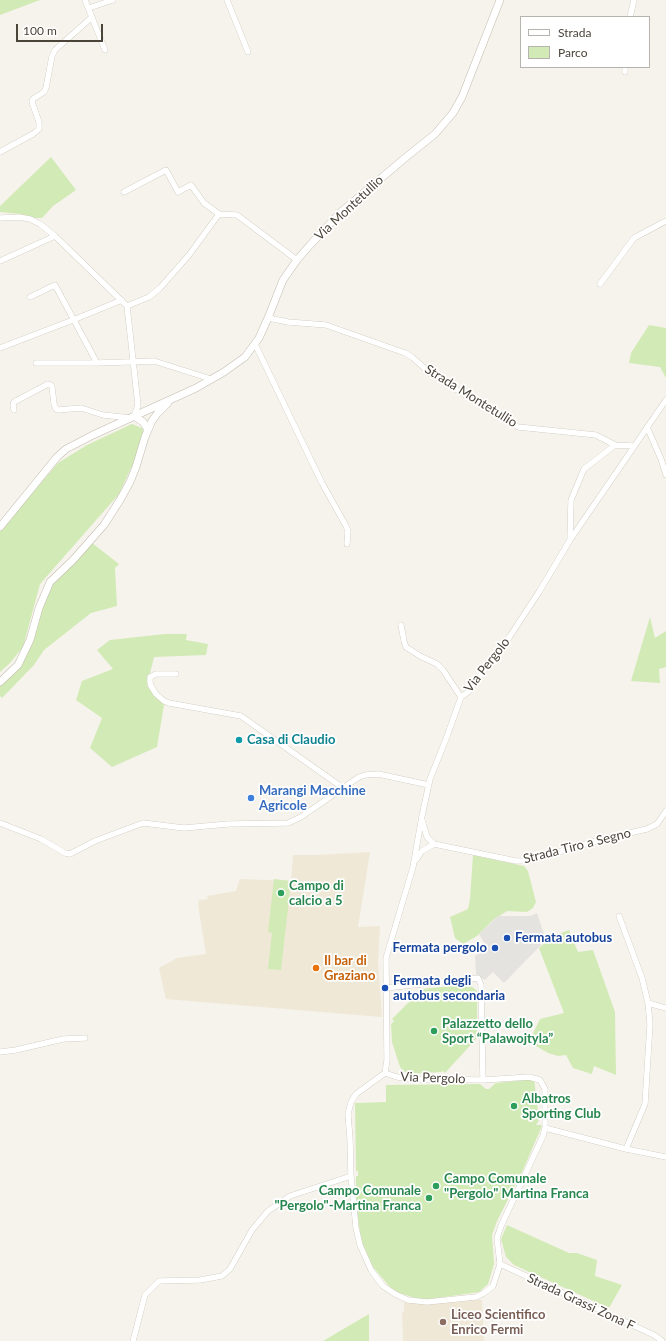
<!DOCTYPE html>
<meta charset="utf-8">
<style>
body{margin:0}
#map{position:relative;width:666px;height:1341px;overflow:hidden;background:#f6f3ec;font-family:Lato,sans-serif}
canvas{display:block}
.legend{position:absolute;left:520px;top:16px;width:130px;height:52px;box-sizing:border-box;background:#fff;border:1px solid #b7b4b0;margin:0;padding:5px 7px;list-style:none;font-size:12px;color:#4b4439}
.legend li{display:flex;align-items:center;gap:8px;height:20px}
.legend b{width:20px;border:1px solid #b7b4b0}
.scale{position:absolute;left:16px;top:24px;width:87px;height:18px;box-sizing:border-box;border:2px solid #4b4439;border-top:0;padding-left:5px;font-size:12px;line-height:14px;white-space:nowrap;color:#4b4439;-webkit-text-stroke:3px #fff;paint-order:stroke}
</style>
<div id="map">
<canvas width="666" height="1341"></canvas>
<ul class="legend">
<li><b style="height:5px;background:#fff"></b>Strada</li>
<li><b style="height:11px;background:#d2eab5"></b>Parco</li>
</ul>
<div class="scale">100 m</div>
</div>
<script>
const context = document.querySelector('canvas').getContext('2d');
context.lineJoin = 'round';
function fill(path, color) {
  context.fillStyle = color;
  context.fill(path, 'evenodd');
}
function shape(rows) {
  const path = new Path2D();
  for (const r of rows) {
    path.moveTo(r[0], r[1]);
    for (let i = 2; i < r.length; i += 2) path.lineTo(r[i], r[i + 1]);
  }
  return path;
}
function strokePath(path, color, width, dash) {
  context.strokeStyle = color;
  context.lineWidth = width;
  context.lineCap = dash ? 'butt' : 'round';
  context.setLineDash(dash || []);
  context.stroke(path);
}
function write(font, color, halo, rows, align = 'center') {
  context.font = font + ' Lato,sans-serif';
  context.lineWidth = 3.5;
  context.setLineDash([]);
  context.textBaseline = 'middle';
  context.strokeStyle = halo;
  context.fillStyle = color;
  for (const [text, x, y, turn = 0] of rows) {
    context.save();
    context.translate(x, y);
    context.rotate((+turn || 0) * Math.PI / 180);
    context.textAlign = isNaN(turn) ? turn : align;
    if (halo) context.strokeText(text, 0, 0);
    context.fillText(text, 0, 0);
    context.restore();
  }
}
fill(shape([
 [370,852,358,927,380,926,378,961,382,1017,166,999,159,968,177,958,206,954,198,905,199,900,208,899,207,896,236,891,240,879,291,881,293,855,318,855],
 [408,1300,482,1300,484,1341,403,1341,402,1312,404,1311,404,1303]
]), '#efe8d6');
fill(shape([
 [0,0,40,0,0,15],
 [51,157,76,190,53,206,42,218,36,218,19,214,0,212,0,206],
 [649,325,666,328,666,378,660,367,629,363,631,353],
 [132,424,144,429,138,453,119,494,40,584,23,647,10,663,0,672,0,529,10,519,58,463,87,445],
 [92,543,119,564,115,568,117,606,91,613,44,650,34,665,2,698,0,696,0,682,23,657,43,599,59,576],
 [650,617,655,638,666,631,666,667,659,669,660,683,631,681],
 [165,634,187,634,186,640,208,644,206,655,154,657,147,686,164,705,157,747,112,767,90,748,102,718,76,700,82,681,113,669,97,650,110,640],
 [473,855,524,866,528,871,536,902,533,908,527,912,507,911,493,920,477,936,463,944,455,938,450,917,468,909,470,899],
 [274,879,291,881,281,970,268,969,272,933,268,932],
 [569,930,578,952,593,950,615,1012,616,1075,594,1066,592,1074,573,1068,566,1055,558,1056,548,1053,529,1042,540,1019,564,1013,539,948,547,941,548,938],
 [469,984,477,991,477,1038,445,1073,443,1071,441,1072,407,1074,400,1067,392,1042,391,1024,394,1021,392,1019,422,989],
 [534,1079,539,1120,536,1125,541,1125,542,1126,523,1170,497,1221,492,1235,494,1264,488,1284,479,1292,431,1299,419,1299,399,1293,390,1287,373,1267,363,1245,360,1234,357,1210,356,1195,356,1176,358,1176,358,1171,356,1171,355,1103,386,1102,386,1085,480,1084,486,1089,489,1089,496,1083],
 [507,1225,569,1253,577,1253,597,1260,595,1276,622,1285,609,1308,514,1265,506,1257,501,1239],
 [369,1314,369,1341,323,1341]
]), '#d2eab5');
fill(shape([
 [537,913,546,940,504,983,493,972,485,980,476,975,475,956,484,948,485,944,479,934,498,916,530,916]
]), '#e5e3e0');
const minor = shape([
 [85,0,105,50],
 [227,0,248,52],
 [89,8,113,0],
 [630,17,634,0],
 [625,67,625,72],
 [0,152,33,134,39,129,39,122,32,102,33,99,44,92,46,88,52,56,55,50,92,17],
 [124,192,166,170,178,192,191,185,204,203,219,214,237,215,297,260],
 [0,218,19,217,30,219,40,224,55,236,127,306,138,405,134,416],
 [0,261,55,236],
 [600,284,634,238,666,221],
 [30,297,55,285,97,363],
 [127,306,149,297,160,288,189,255,219,214],
 [268,318,288,322,326,325,405,353,412,357,431,374,518,427,596,435,615,445,633,446],
 [255,344,322,483,346,526,348,531,347,544],
 [0,348,73,320,122,300],
 [36,363,97,363,154,361,211,379],
 [14,410,13,405,14,402,48,384,51,385,52,387,54,404,56,409,58,410,81,408,103,415,131,418],
 [647,427,661,459,666,475],
 [570,539,571,500,584,469,615,445],
 [401,625,404,641,406,647,420,656,437,664,443,670,461,697],
 [176,674,156,674,150,677,150,683,151,686,156,694,164,701,169,703,241,716,343,788],
 [422,820,427,837,434,844],
 [0,823,41,839,65,853,70,854,95,841,143,823,184,828,228,824,288,823,301,817,359,777,365,775,378,774,429,785],
 [416,860,422,851,434,844,516,861,527,861,603,839,647,829,657,824,666,811],
 [619,916,642,978,648,1003,650,1024,645,1104,626,1149],
 [385,988,478,978,481,985,483,1080],
 [648,1003,666,1008],
 [0,1052,16,1050,63,1039,85,1038],
 [385,1073,397,1077,412,1079,483,1080,529,1077,540,1080,545,1089,545,1128,543,1136,501,1226,497,1238,500,1264,493,1286,484,1293,476,1297,427,1302,408,1300,395,1294,383,1286,371,1270,360,1245,356,1228,351,1176,350,1139,348,1114,351,1102,356,1094,385,1073,387,1060,386,958,413,867,422,816,430,779,446,739,461,697,468,692,510,636,539,592,570,540,666,400],
 [545,1128,626,1149,666,1157],
 [500,1264,654,1335,662,1341],
 [133,1341,145,1295,159,1281,200,1280,222,1276,230,1269,252,1230,268,1211,290,1196,351,1176]
]);
const tertiary = shape([
 [134,416,143,422,147,428,147,432],
 [0,527,57,457,66,449,93,435,196,388,224,372,245,357,259,338,268,318,283,280,297,260,310,245,341,212,405,158,435,134,453,113,462,97,500,0],
 [0,682,18,665,30,640,39,608,50,582,73,560,104,525,120,500,130,482,136,467,145,437,152,421,157,414,168,403]
]);
strokePath(minor, '#c2bbae', 6);
strokePath(tertiary, '#c2bbae', 8);
strokePath(minor, '#fff', 5.5);
strokePath(tertiary, '#fff', 7);
for (const [x, y, r, color] of [
 [239,740,4,"#0f9aa8"],
 [251,798,4,"#3f7fe0"],
 [281,893,4,"#2e9e5b"],
 [507,938,4,"#1a4fb4"],
 [495,948,4,"#1a4fb4"],
 [316,968,4,"#e8710a"],
 [385,988,4,"#1a4fb4"],
 [434,1031,4,"#2e9e5b"],
 [514,1106,4,"#2e9e5b"],
 [436,1186,4,"#2e9e5b"],
 [429,1198,4,"#2e9e5b"],
 [443,1322,4,"#8d6e63"]
]) {
  const dot = new Path2D();
  dot.arc(x, y, r, 0, 2 * Math.PI);
  context.fillStyle = color;
  context.fill(dot);
  strokePath(dot, '#fff', 1.5);
}
write('13px', '#4b4439', '#fff', [
 ["Via Montetullio",349,208,-43],
 ["Strada Montetullio",471,396,32],
 ["Via Pergolo",487,665,-52],
 ["Strada Tiro a Segno",577,846,-14],
 ["Via Pergolo",433,1078,2],
 ["Strada Grassi Zona F",581,1302,25]
]);
write('bold 13px', '#0d838f', '#fff', [
 ["Casa di Claudio",247,740]
], 'left');
write('bold 13px', '#366cbe', '#fff', [
 ["Marangi Macchine",259,791],
 ["Agricole",259,806]
], 'left');
write('bold 13px', '#27864d', '#fff', [
 ["Campo di",289,886],
 ["calcio a 5",289,901],
 ["Palazzetto dello",442,1024],
 ["Sport “Palawojtyla”",442,1039],
 ["Albatros",522,1099],
 ["Sporting Club",522,1114],
 ["Campo Comunale",444,1179],
 ["\"Pergolo\" Martina Franca",444,1194],
 ["Campo Comunale",421,1191,"right"],
 ["\"Pergolo\"-Martina Franca",421,1206,"right"]
], 'left');
write('bold 13px', '#164399', '#fff', [
 ["Fermata autobus",515,938],
 ["Fermata pergolo",487,948,"right"],
 ["Fermata degli",393,981],
 ["autobus secondaria",393,996]
], 'left');
write('bold 13px', '#c56008', '#fff', [
 ["Il bar di",324,961],
 ["Graziano",324,976]
], 'left');
write('bold 13px', '#785e54', '#fff', [
 ["Liceo Scientifico",451,1315],
 ["Enrico Fermi",451,1330]
], 'left');
</script>
